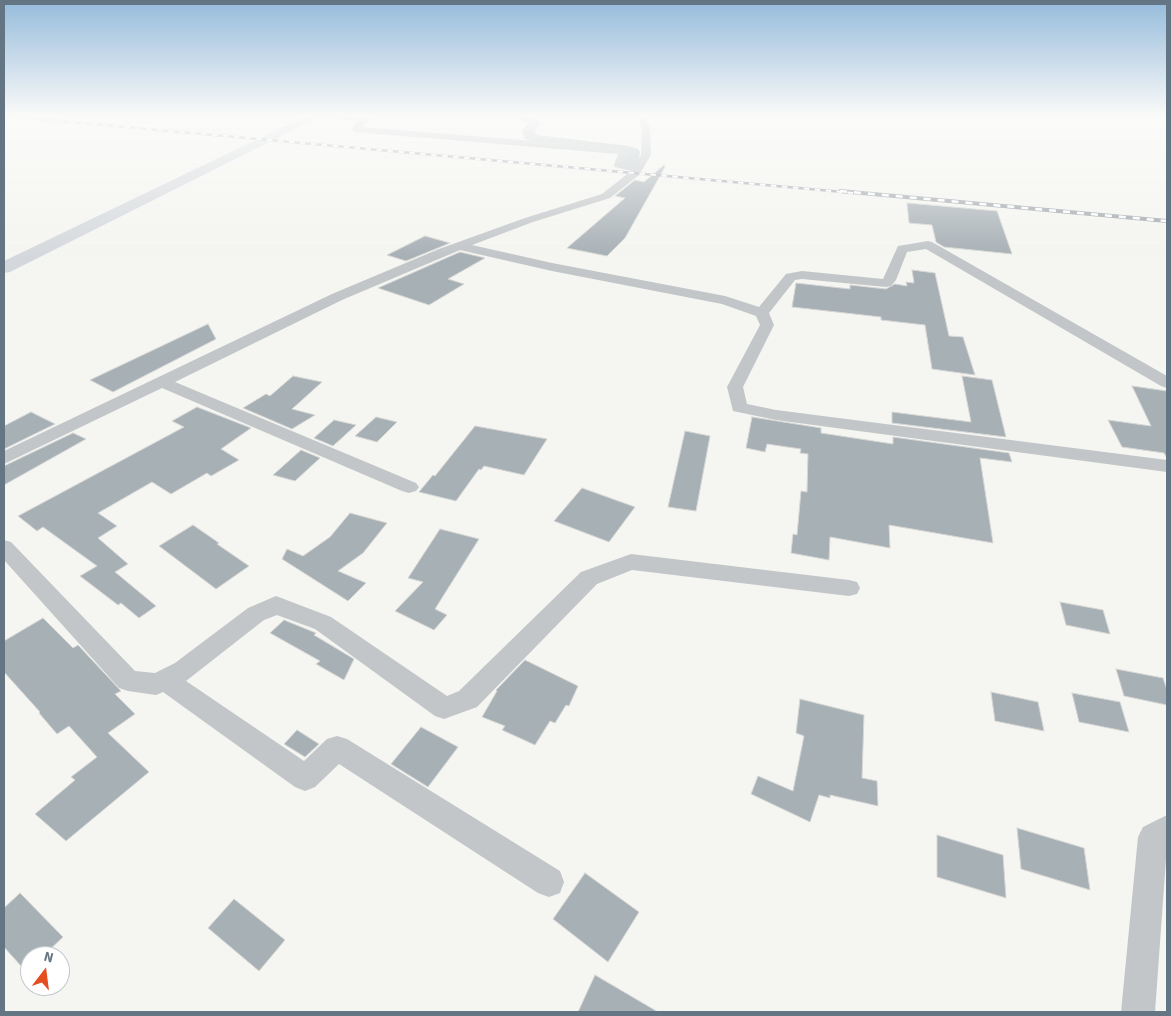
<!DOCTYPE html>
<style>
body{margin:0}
#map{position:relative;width:1171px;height:1016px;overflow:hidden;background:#f5f5f1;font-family:"Source Sans 3",sans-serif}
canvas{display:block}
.frame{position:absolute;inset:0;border:5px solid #647583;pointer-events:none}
.north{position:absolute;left:20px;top:946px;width:50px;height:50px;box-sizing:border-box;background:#fff;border:1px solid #c1c8cd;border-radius:50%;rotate:15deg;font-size:14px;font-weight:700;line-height:20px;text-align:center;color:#647583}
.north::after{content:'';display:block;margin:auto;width:18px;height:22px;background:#e54e21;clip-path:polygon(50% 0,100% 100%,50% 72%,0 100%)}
</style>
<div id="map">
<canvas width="1171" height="1016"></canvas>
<div class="frame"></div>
<div class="north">N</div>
</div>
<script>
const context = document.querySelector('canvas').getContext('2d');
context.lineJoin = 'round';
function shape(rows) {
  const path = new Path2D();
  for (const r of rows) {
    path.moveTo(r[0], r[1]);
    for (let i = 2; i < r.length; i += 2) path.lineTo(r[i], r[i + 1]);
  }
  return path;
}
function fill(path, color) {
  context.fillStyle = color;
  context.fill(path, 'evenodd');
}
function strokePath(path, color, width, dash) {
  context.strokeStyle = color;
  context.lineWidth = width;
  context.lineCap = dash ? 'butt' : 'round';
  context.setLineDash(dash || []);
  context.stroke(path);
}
fill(shape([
 [513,115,527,115,539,121,541,123,534,131,537,135,629,146,638,149,640,152,638,165,636,168,626,168,624,165,626,153,535,142,525,139,522,130,528,124,513,115]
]), '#b8c5c8');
const building = shape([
 [664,165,665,167,625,238,607,256,567,248,625,198,615,196,635,180,644,182,664,165],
 [907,203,997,211,1012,254,944,247,936,242,932,225,909,223,907,203],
 [425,236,450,243,406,261,387,255,425,236],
 [460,252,485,258,448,279,464,284,429,305,378,288,460,252],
 [912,270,935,273,949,336,963,337,975,375,932,369,925,325,881,320,881,317,792,307,796,283,850,289,850,285,886,289,895,284,907,286,906,282,914,283,912,270],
 [208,324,216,339,113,392,90,380,208,324],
 [293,376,322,382,292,409,315,415,292,429,243,408,266,394,270,396,293,376],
 [962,376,992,380,1006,437,892,423,892,412,971,422,962,376],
 [1132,386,1167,391,1167,458,1164,453,1122,447,1108,420,1151,426,1132,386],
 [197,407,251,428,221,449,239,460,211,476,207,473,171,494,152,482,98,513,117,526,98,538,128,564,115,572,156,606,139,618,121,603,118,605,80,576,97,566,43,527,37,531,18,516,184,427,172,421,197,407],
 [31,412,55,424,4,449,4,426,31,412],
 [376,417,397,422,377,442,355,436,376,417],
 [752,417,821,428,821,433,893,444,893,437,1009,453,1012,462,980,458,993,543,889,525,890,548,830,537,829,560,791,553,793,534,797,535,801,491,807,492,808,454,800,453,801,449,767,444,765,452,746,448,752,417],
 [334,420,356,425,333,446,314,438,334,420],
 [475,426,547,439,524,475,484,466,481,470,479,469,456,501,419,492,433,475,435,476,475,426],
 [685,431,710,436,696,511,668,507,685,431],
 [73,433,86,439,4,485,4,466,73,433],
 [301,450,320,458,295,481,273,475,301,450],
 [582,488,635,507,609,542,554,521,582,488],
 [350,513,387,523,363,553,338,571,366,583,348,601,282,559,287,549,303,556,330,537,350,513],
 [193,525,219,543,217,544,249,566,216,589,159,546,193,525],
 [440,529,479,539,435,609,447,615,434,630,395,611,423,582,408,578,440,529],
 [1060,602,1103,610,1110,634,1066,625,1060,602],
 [43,618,73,648,78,645,121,691,115,694,135,714,108,733,149,772,66,841,35,814,75,780,71,777,97,757,69,726,57,734,39,713,40,712,4,672,4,641,43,618],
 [284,620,316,633,314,635,354,659,344,680,316,664,320,661,270,633,284,620],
 [525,660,578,686,569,706,566,705,555,723,550,721,535,745,502,730,505,726,482,717,497,691,496,690,525,660],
 [1116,669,1163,678,1167,690,1167,705,1124,696,1116,669],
 [991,692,1038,702,1044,731,995,721,991,692],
 [1072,693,1120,702,1129,732,1079,722,1072,693],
 [800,699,864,715,862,778,877,781,878,806,830,795,830,798,819,795,810,822,751,794,758,776,793,791,804,736,796,733,800,699],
 [421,727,458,747,428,787,391,764,421,727],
 [297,730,319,744,305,757,284,744,297,730],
 [1017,828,1084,848,1090,890,1021,869,1017,828],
 [937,835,1003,855,1006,898,937,877,937,835],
 [585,873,639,912,608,962,553,919,585,873],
 [20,893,63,937,43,956,30,956,30,976,4,947,4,908,20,893],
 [234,899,285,940,259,971,208,928,234,899],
 [595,975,658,1012,578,1012,595,975]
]);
fill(building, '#a7b0b5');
strokePath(building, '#d6d6d4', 1);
fill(shape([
 [335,115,368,117,369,119,362,127,620,148,629,153,625,163,635,165,641,155,642,128,636,115,644,115,650,128,651,155,639,175,610,198,533,222,472,245,552,263,725,296,759,307,786,274,802,271,883,279,898,246,928,241,932,242,1167,376,1167,388,1161,386,926,249,907,252,896,280,891,286,886,287,802,279,795,280,769,313,774,325,743,387,747,404,776,410,1167,460,1167,472,776,420,733,411,727,387,760,325,756,316,722,304,552,271,460,250,342,300,175,382,416,483,419,487,416,491,409,493,402,491,162,388,4,464,4,451,332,294,439,249,525,218,602,194,631,171,615,167,614,165,618,154,355,132,351,129,358,121,335,119,335,115],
 [4,540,11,542,135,671,155,673,175,663,248,608,276,596,331,617,447,696,459,691,581,572,631,554,849,580,857,582,860,588,857,594,849,596,632,570,597,584,477,707,444,719,435,716,315,629,277,615,264,620,186,681,304,761,327,739,337,736,347,739,560,871,564,882,560,893,549,897,538,893,339,764,315,787,305,791,295,787,163,692,156,695,128,691,119,688,4,560,4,540],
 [1167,815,1167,845,1155,1012,1121,1012,1138,837,1143,827,1167,815]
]), '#c2c6c9');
fill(shape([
 [308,115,323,115,10,272,4,273,4,261,308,115]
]), '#d4d8dc');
const railFar1 = shape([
 [4,116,854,193]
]);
const rail = shape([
 [840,191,1167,221]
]);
strokePath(railFar1, '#a1a7ad', 2.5);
strokePath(rail, '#a1a7ad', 4);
strokePath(railFar1, '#fff', 2, [5.5]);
strokePath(rail, '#fff', 2.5, [7]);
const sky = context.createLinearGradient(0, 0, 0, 257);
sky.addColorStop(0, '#95bbdb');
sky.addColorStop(0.45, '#fafaf9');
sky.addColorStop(1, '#fafaf900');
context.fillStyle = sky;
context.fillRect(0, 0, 1171, 257);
</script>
